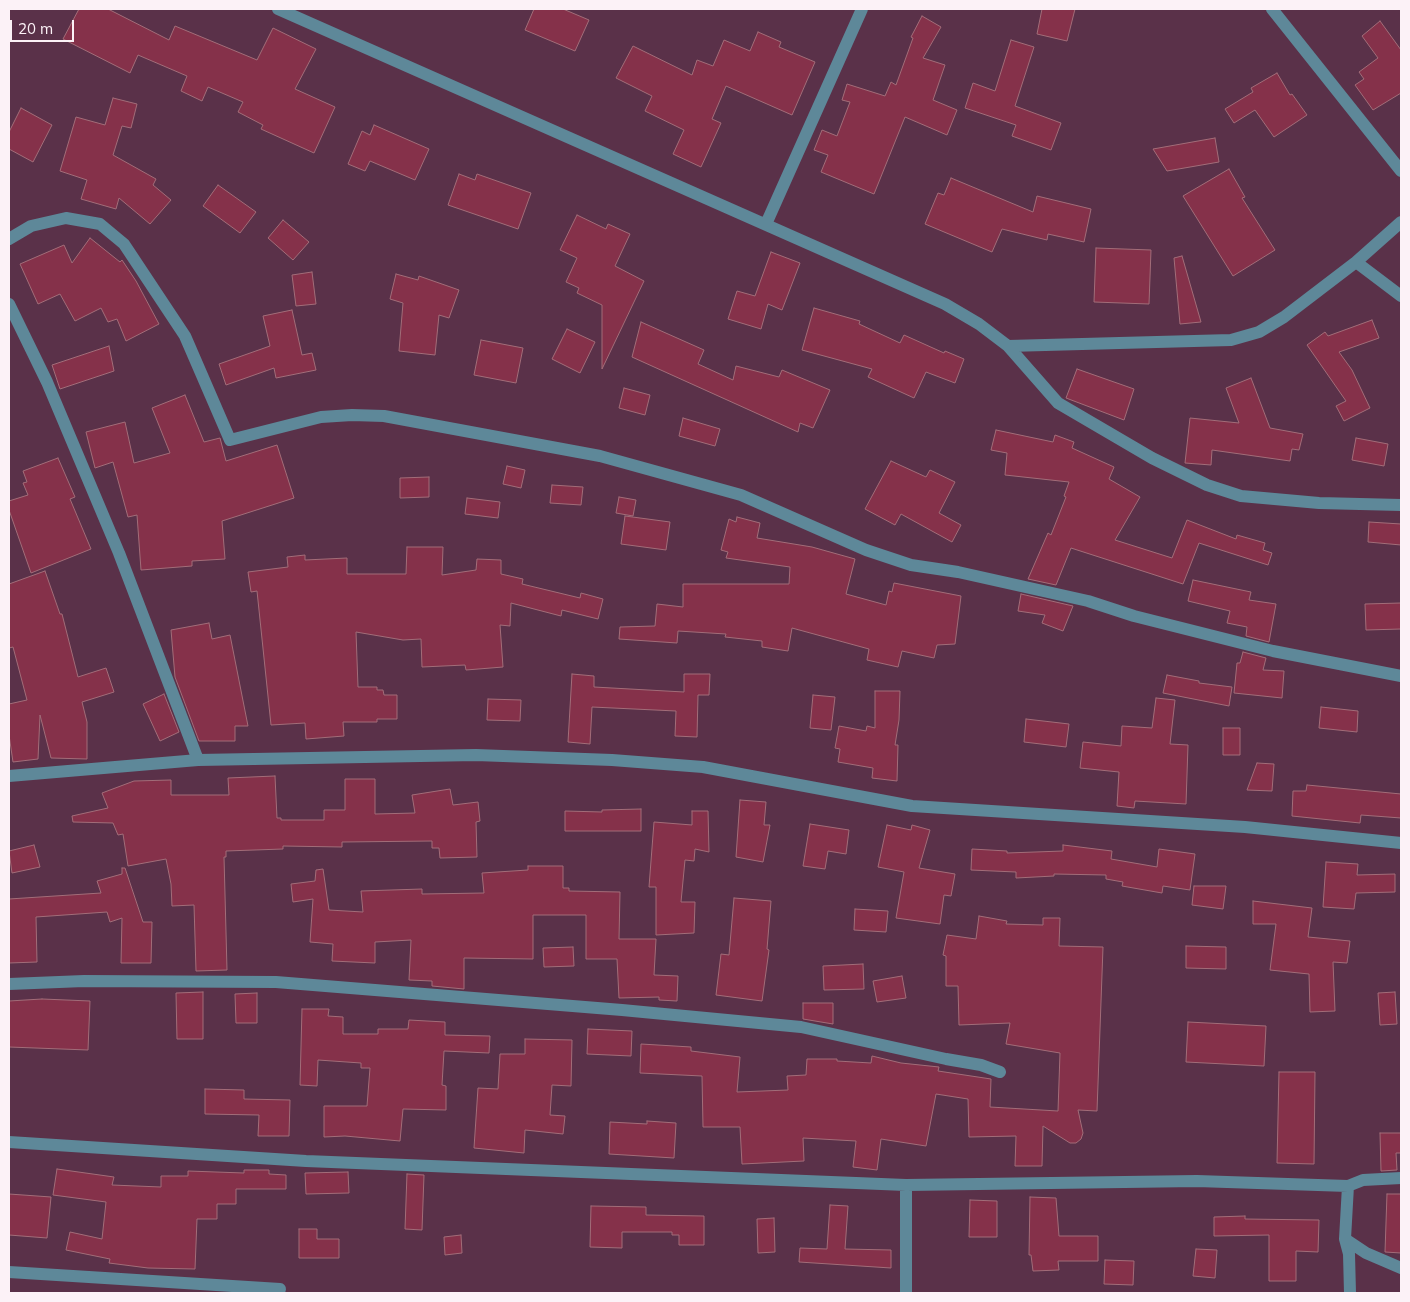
<!DOCTYPE html>
<style>
body{margin:0}
#map{position:relative;width:1410px;height:1302px;overflow:hidden;background:#5a3149;font-family:Mulish,sans-serif}
canvas{display:block}
.frame{position:absolute;inset:0;border:10px solid #fcf2f7;pointer-events:none}
.scale{position:absolute;left:10px;top:20px;width:64px;height:22px;box-sizing:border-box;border:2px solid #fcf2f7;border-top:0;padding-left:6px;font-size:15px;line-height:18px;white-space:nowrap;color:#fcf2f7;-webkit-text-stroke:4px #5a3149;paint-order:stroke}
</style>
<div id="map">
<canvas width="1410" height="1302"></canvas>
<div class="frame"></div>
<div class="scale">20 m</div>
</div>
<script>
const context = document.querySelector('canvas').getContext('2d');
context.lineJoin = 'round';
function fill(path, color) {
  context.fillStyle = color;
  context.fill(path, 'evenodd');
}
function shape(rows) {
  const path = new Path2D();
  for (const r of rows) {
    path.moveTo(r[0], r[1]);
    for (let i = 2; i < r.length; i += 2) path.lineTo(r[i], r[i + 1]);
  }
  return path;
}
function strokePath(path, color, width, dash) {
  context.strokeStyle = color;
  context.lineWidth = width;
  context.lineCap = dash ? 'butt' : 'round';
  context.setLineDash(dash || []);
  context.stroke(path);
}
const building = shape([
 [79,9,108,9,169,40,175,26,257,60,273,28,316,49,295,89,335,107,314,153,261,129,263,125,238,112,243,102,208,87,202,101,181,91,187,76,138,55,130,73,63,39,79,9],
 [534,9,563,9,589,20,575,51,525,30,534,9],
 [1042,9,1075,9,1067,41,1037,34,1042,9],
 [922,16,941,27,923,58,945,65,933,100,957,110,947,135,905,117,874,194,821,172,828,155,814,150,822,130,837,136,850,102,842,100,847,84,885,96,891,82,896,85,913,38,911,37,922,16],
 [1380,21,1401,50,1401,93,1373,110,1355,85,1364,79,1359,72,1378,58,1362,36,1380,21],
 [758,32,781,42,779,47,815,62,792,115,726,86,712,119,721,123,701,167,673,154,684,130,645,111,652,96,616,78,633,46,692,75,697,60,713,66,724,40,750,51,758,32],
 [1011,40,1034,47,1015,106,1061,123,1051,150,1012,136,1016,125,965,108,973,83,995,91,1011,40],
 [1277,73,1290,95,1292,94,1307,115,1274,137,1255,110,1234,123,1225,109,1253,92,1251,88,1277,73],
 [113,98,137,104,131,128,122,126,113,155,156,179,153,185,171,200,150,224,119,198,116,209,81,199,87,180,60,171,76,117,105,125,113,98],
 [21,108,52,125,33,162,9,149,9,132,21,108],
 [374,125,429,149,415,180,370,161,365,171,348,164,362,131,370,135,374,125],
 [1215,138,1219,162,1167,171,1153,149,1215,138],
 [1229,169,1245,197,1242,198,1275,250,1233,276,1183,196,1229,169],
 [459,174,475,180,477,174,531,193,518,229,448,205,459,174],
 [951,178,1033,212,1037,196,1091,209,1084,242,1048,234,1047,240,1002,229,992,252,925,224,938,193,944,195,951,178],
 [218,185,256,212,240,233,203,206,218,185],
 [577,215,606,229,608,224,630,234,615,266,644,281,602,369,602,305,577,293,579,288,566,282,577,258,560,250,577,215],
 [283,220,309,242,293,260,268,238,283,220],
 [90,238,120,262,122,260,136,281,159,324,126,341,117,319,108,322,101,308,75,321,60,294,38,304,20,264,64,245,72,263,90,238],
 [1096,248,1151,250,1149,304,1094,302,1096,248],
 [771,252,800,263,782,310,768,304,761,329,728,319,737,291,755,296,771,252],
 [1182,256,1201,322,1180,324,1174,258,1182,256],
 [312,272,316,304,296,306,292,275,312,272],
 [396,274,418,280,419,276,459,290,449,318,439,315,435,355,399,351,403,303,390,299,396,274],
 [814,308,860,321,859,324,900,343,904,335,944,353,945,351,964,359,955,383,926,372,914,398,868,377,872,369,802,350,814,308],
 [292,310,302,355,312,353,316,370,276,378,274,368,226,385,219,364,270,346,263,316,292,310],
 [1372,320,1379,338,1339,352,1352,370,1370,408,1344,421,1336,406,1346,401,1307,345,1325,332,1328,336,1372,320],
 [641,322,704,350,698,364,733,380,736,366,779,377,782,370,830,390,813,428,800,423,798,432,632,357,641,322],
 [567,329,595,342,580,373,552,359,567,329],
 [481,340,523,348,516,383,474,375,481,340],
 [109,346,114,371,60,389,52,365,109,346],
 [1077,369,1134,389,1124,420,1066,398,1077,369],
 [1251,378,1270,428,1303,434,1299,450,1292,449,1290,461,1212,450,1211,465,1185,463,1190,418,1239,423,1226,388,1251,378],
 [624,388,650,395,645,415,619,408,624,388],
 [185,395,204,442,220,438,226,461,277,445,294,498,222,521,225,559,192,561,192,566,141,570,137,515,128,517,113,462,95,468,86,432,125,422,134,463,170,453,152,408,185,395],
 [683,418,720,429,715,446,679,436,683,418],
 [996,430,1053,442,1055,435,1074,442,1072,448,1114,467,1109,479,1140,497,1115,540,1172,558,1187,520,1236,539,1237,535,1265,543,1263,550,1272,553,1268,565,1199,543,1183,584,1071,548,1056,585,1028,579,1048,533,1051,535,1066,497,1064,496,1069,482,1005,475,1007,453,991,450,996,430],
 [1356,438,1388,444,1384,466,1352,460,1356,438],
 [58,458,75,497,70,499,91,549,31,573,9,510,9,501,28,495,23,483,27,482,23,471,58,458],
 [891,461,926,477,930,470,955,482,939,513,961,525,952,542,901,514,895,525,865,509,891,461],
 [507,466,525,470,521,488,503,484,507,466],
 [429,477,429,497,400,498,400,478,429,477],
 [552,485,583,487,581,505,550,503,552,485],
 [619,497,636,500,633,516,616,513,619,497],
 [467,498,500,502,498,518,465,514,467,498],
 [625,516,670,522,666,550,621,544,625,516],
 [737,517,760,523,757,538,812,547,855,559,846,594,886,605,889,591,892,592,894,583,961,596,955,644,937,645,934,658,902,651,898,667,867,660,869,649,792,628,788,651,762,647,762,641,725,637,726,634,678,631,677,643,619,639,620,627,655,626,657,604,683,607,683,584,789,584,790,567,726,558,728,552,721,550,729,519,736,522,737,517],
 [1369,522,1401,524,1401,545,1368,542,1369,522],
 [407,547,443,547,442,575,476,570,477,559,501,560,501,574,523,579,522,584,580,598,581,593,603,599,598,619,562,610,561,616,511,603,510,626,500,625,503,667,466,670,465,665,422,667,421,639,403,640,356,632,358,687,377,687,377,690,383,690,384,695,397,695,397,719,377,719,377,722,343,722,344,736,306,739,305,723,271,725,257,591,251,592,248,572,288,567,287,557,305,555,305,560,347,558,347,574,406,574,407,547],
 [45,571,60,614,62,614,78,677,106,668,114,692,82,702,87,722,87,759,51,758,40,715,38,759,13,762,9,735,9,704,27,700,13,647,9,648,9,584,45,571],
 [1193,580,1251,592,1249,600,1276,604,1269,642,1246,636,1247,627,1227,623,1230,611,1188,601,1193,580],
 [1021,594,1073,606,1063,631,1042,623,1045,615,1018,611,1021,594],
 [1401,603,1401,629,1366,630,1365,604,1401,603],
 [209,623,212,639,230,635,248,726,235,726,235,741,199,741,175,677,171,630,209,623],
 [1243,652,1266,658,1263,670,1284,671,1282,698,1234,693,1237,663,1240,663,1243,652],
 [572,674,594,676,594,687,684,692,684,674,710,674,709,695,698,695,697,737,675,736,676,711,592,707,590,744,568,742,572,674],
 [1167,675,1199,681,1199,683,1232,687,1229,706,1163,693,1167,675],
 [875,691,900,691,899,720,895,745,898,745,897,781,872,778,873,768,838,762,840,749,835,748,839,726,866,731,867,726,875,728,875,691],
 [164,694,179,732,160,741,143,704,164,694],
 [813,695,835,697,831,730,810,728,813,695],
 [1156,698,1175,700,1170,744,1188,745,1186,804,1135,801,1134,808,1117,806,1119,772,1080,768,1083,742,1121,746,1122,726,1152,728,1156,698],
 [488,699,521,700,520,721,487,720,488,699],
 [1321,707,1358,711,1357,732,1319,728,1321,707],
 [1026,719,1069,724,1066,747,1024,742,1026,719],
 [1223,728,1240,728,1240,755,1223,755,1223,728],
 [1257,763,1274,764,1272,791,1247,790,1257,763],
 [275,776,277,818,281,818,281,820,324,820,324,810,345,810,345,779,375,779,375,814,415,813,412,795,450,789,453,805,478,802,480,821,476,822,477,857,440,858,439,848,432,848,432,841,342,842,342,847,283,846,283,849,226,851,226,857,224,857,227,970,196,971,194,905,172,906,171,884,166,859,128,866,123,834,118,835,113,823,73,822,72,816,108,808,102,793,134,781,171,780,171,795,229,795,228,778,275,776],
 [1307,785,1401,794,1401,818,1361,815,1360,823,1292,816,1293,791,1306,791,1307,785],
 [740,800,766,802,764,825,770,825,763,862,736,857,740,800],
 [641,809,641,831,565,831,565,811,602,812,602,810,641,809],
 [692,811,708,811,709,852,695,849,694,861,685,860,681,902,695,902,694,933,656,935,656,887,649,887,654,822,692,825,692,811],
 [810,824,849,830,846,854,828,851,825,869,803,866,810,824],
 [887,825,911,830,912,825,930,830,919,868,955,874,951,896,944,895,940,924,896,918,904,872,878,867,887,825],
 [34,845,40,867,12,873,9,851,34,845],
 [1063,845,1112,851,1111,859,1157,867,1159,849,1195,854,1190,890,1163,886,1162,893,1122,886,1123,882,1106,879,1106,875,1054,874,1054,876,1016,878,1016,872,971,870,972,849,1007,851,1007,853,1063,851,1063,845],
 [1326,862,1358,864,1357,875,1395,874,1395,892,1356,893,1354,909,1323,907,1326,862],
 [528,866,563,866,563,888,569,888,569,891,620,892,619,939,656,939,654,975,678,976,677,1001,659,1000,659,997,619,998,617,959,586,959,586,915,533,915,533,959,464,958,464,989,432,986,432,981,409,980,411,940,375,942,375,963,332,961,333,944,310,942,313,899,293,902,291,884,315,881,316,870,323,869,329,910,363,912,361,891,422,889,422,894,484,893,482,873,528,870,528,866],
 [122,868,125,868,143,922,152,922,151,963,121,963,122,918,110,922,107,912,36,917,37,962,9,963,9,899,101,893,97,881,122,874,122,868],
 [1194,886,1226,886,1223,909,1192,905,1194,886],
 [734,898,771,901,767,949,769,950,762,1001,716,995,721,954,729,955,734,898],
 [1253,901,1312,908,1308,937,1350,941,1347,963,1333,962,1335,1011,1310,1012,1309,974,1270,970,1276,924,1253,924,1253,901],
 [855,909,888,911,886,932,854,930,855,909],
 [979,916,1007,921,1006,924,1043,925,1043,918,1060,918,1059,946,1103,947,1097,1111,1078,1110,1083,1133,1081,1139,1076,1143,1070,1143,1043,1126,1042,1166,1015,1166,1016,1136,969,1137,968,1099,936,1094,926,1146,881,1139,877,1170,853,1167,856,1141,803,1138,804,1161,742,1164,740,1127,703,1127,702,1076,640,1073,641,1044,691,1047,691,1051,740,1057,737,1092,788,1090,787,1076,806,1075,807,1059,837,1059,837,1061,871,1063,872,1056,901,1063,939,1067,938,1071,991,1079,990,1107,1058,1111,1060,1053,1006,1044,1010,1023,959,1025,958,986,946,986,946,956,943,955,947,935,976,939,979,916],
 [1186,946,1226,947,1226,969,1186,968,1186,946],
 [573,947,574,966,544,967,543,948,573,947],
 [863,964,864,989,824,990,823,966,863,964],
 [902,976,906,998,877,1002,873,981,902,976],
 [203,992,203,1039,177,1039,176,993,203,992],
 [1395,992,1397,1024,1380,1025,1378,993,1395,992],
 [257,993,257,1023,236,1023,235,994,257,993],
 [42,999,90,1001,88,1050,9,1047,9,1001,42,999],
 [803,1003,833,1003,833,1024,803,1019,803,1003],
 [302,1009,329,1009,328,1016,343,1017,343,1034,378,1034,378,1029,408,1029,409,1020,445,1022,445,1035,490,1036,489,1053,444,1051,442,1085,446,1086,446,1110,403,1109,400,1141,345,1136,324,1137,324,1106,367,1106,370,1068,361,1068,361,1063,318,1060,317,1086,300,1085,302,1009],
 [1188,1022,1266,1026,1264,1066,1186,1062,1188,1022],
 [588,1029,632,1031,631,1056,587,1054,588,1029],
 [525,1039,572,1040,571,1086,552,1085,550,1115,565,1116,563,1134,525,1130,524,1153,474,1148,478,1088,498,1089,500,1054,525,1054,525,1039],
 [1279,1072,1315,1072,1314,1164,1277,1163,1279,1072],
 [205,1089,244,1090,244,1099,290,1100,289,1136,258,1136,259,1115,205,1114,205,1089],
 [647,1121,676,1123,674,1158,609,1154,610,1122,647,1124,647,1121],
 [1380,1133,1401,1133,1401,1153,1396,1153,1397,1170,1381,1171,1380,1133],
 [57,1169,114,1177,112,1185,161,1187,161,1176,188,1176,188,1171,244,1173,244,1170,269,1170,269,1174,286,1175,286,1189,236,1189,236,1204,217,1204,217,1219,197,1219,195,1269,148,1268,109,1263,110,1259,66,1250,70,1232,102,1239,106,1202,53,1195,57,1169],
 [348,1172,349,1193,306,1194,305,1173,348,1172],
 [407,1174,424,1175,422,1230,405,1229,407,1174],
 [9,1194,51,1197,47,1238,9,1235,9,1194],
 [1387,1194,1401,1194,1401,1253,1385,1252,1387,1194],
 [1030,1197,1056,1198,1059,1236,1098,1236,1098,1261,1058,1261,1059,1270,1033,1271,1031,1255,1029,1255,1030,1197],
 [970,1200,997,1201,997,1237,969,1237,970,1200],
 [830,1205,848,1206,845,1249,891,1250,891,1268,799,1262,800,1248,827,1249,830,1205],
 [591,1206,646,1207,646,1215,704,1216,704,1245,679,1245,679,1235,672,1235,672,1232,622,1232,622,1248,590,1247,591,1206],
 [1245,1216,1245,1219,1319,1220,1318,1252,1296,1251,1296,1281,1269,1281,1269,1235,1214,1236,1214,1217,1245,1216],
 [774,1218,775,1252,758,1253,757,1219,774,1218],
 [299,1229,317,1229,317,1239,339,1239,339,1258,299,1258,299,1229],
 [461,1235,462,1253,445,1255,444,1237,461,1235],
 [1196,1249,1217,1250,1215,1278,1193,1276,1196,1249],
 [1105,1260,1134,1261,1133,1285,1104,1284,1105,1260]
]);
fill(building, '#85314a');
strokePath(building, '#a26d79', 1);
strokePath(shape([
 [278,9,945,304,979,324,1008,346,1058,403,1152,458,1207,485,1241,496,1319,503,1401,505],
 [1272,9,1401,171],
 [766,224,862,9],
 [9,239,31,226,66,218,100,224,124,244,185,336,230,440,321,417,352,415,384,416,600,456,741,495,866,550,911,565,958,572,1088,601,1134,616,1273,651,1401,676],
 [1356,262,1401,296],
 [9,304,47,382,119,553,198,760],
 [1008,346,1231,340,1259,332,1284,317,1356,262,1401,222],
 [9,776,198,760,476,755,612,760,703,767,912,806,1245,827,1401,843],
 [9,984,84,981,276,982,622,1010,801,1027,946,1059,981,1065,1000,1072],
 [9,1142,306,1161,906,1185,1197,1181,1348,1186,1363,1180,1401,1178],
 [1348,1186,1345,1239,1366,1253,1401,1268],
 [1345,1239,1349,1254,1350,1293],
 [9,1272,280,1289],
 [906,1293,906,1185]
]), '#5e8899', 12);
</script>
